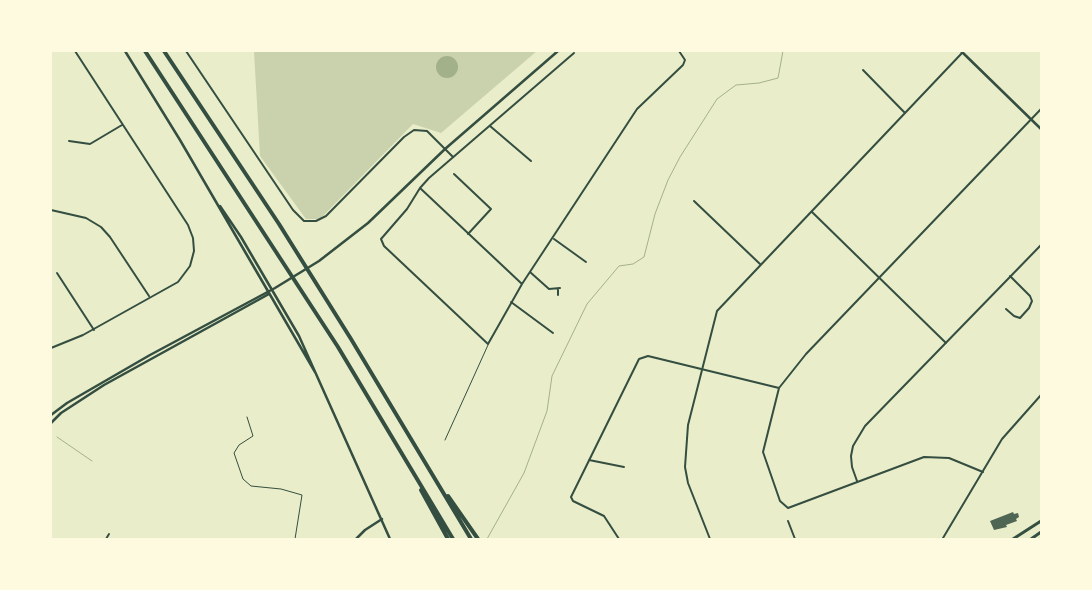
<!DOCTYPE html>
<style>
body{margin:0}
#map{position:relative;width:1092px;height:590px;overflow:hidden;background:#e9edc9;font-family:Jost,sans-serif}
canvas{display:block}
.frame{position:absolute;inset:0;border:52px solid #fefae0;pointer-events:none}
</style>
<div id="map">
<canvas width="1092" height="590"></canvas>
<div class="frame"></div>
</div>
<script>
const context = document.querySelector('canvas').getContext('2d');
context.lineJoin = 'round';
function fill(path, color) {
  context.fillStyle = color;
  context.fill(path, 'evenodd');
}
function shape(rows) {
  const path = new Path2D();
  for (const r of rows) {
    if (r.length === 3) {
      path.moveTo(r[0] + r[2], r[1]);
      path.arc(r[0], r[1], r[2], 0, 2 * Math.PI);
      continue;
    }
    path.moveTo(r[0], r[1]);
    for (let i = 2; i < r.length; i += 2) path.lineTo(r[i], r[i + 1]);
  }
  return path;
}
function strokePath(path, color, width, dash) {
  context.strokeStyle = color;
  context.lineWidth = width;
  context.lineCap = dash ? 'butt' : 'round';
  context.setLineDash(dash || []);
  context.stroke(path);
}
fill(shape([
 [254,51,537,51,441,133,413,124,320,219,306,219,260,156]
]), '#cad2ad');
fill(shape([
 [447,67,11]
]), '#a3b18a');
strokePath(shape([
 [57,437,92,461],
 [487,539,524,473,547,411,552,376,587,304,619,266,633,264,644,257,655,214,668,180,680,157,717,99,736,85,759,83,778,78,783,51]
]), '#a3b18a', 1);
fill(shape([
 [1013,512,1014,514,1018,513,1019,517,1016,519,1017,521,1006,525,1007,527,994,530,990,521]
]), '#4f6655');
strokePath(shape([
 [247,417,253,436,239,445,234,453,243,479,251,486,281,489,302,495,295,539],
 [445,440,488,345]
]), '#344e41', 1);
strokePath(shape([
 [186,51,293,210,304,221,316,221,326,216,404,137,414,130,427,131,453,157],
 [574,53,429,178,420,188,407,209,381,239,384,246,488,344,522,284,637,109,683,65,685,60,679,51],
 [863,70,905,113],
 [490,126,531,161],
 [69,141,90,144,122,125],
 [454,174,491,209,468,234],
 [420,188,522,284],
 [694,201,760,264],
 [51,210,86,218,101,227,110,237,149,296],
 [812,212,946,343],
 [554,239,586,262],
 [530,272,549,289,560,288],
 [57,273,94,330],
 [558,290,558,295],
 [511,302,553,333],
 [1006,309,1014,316,1020,318,1029,308,1032,301,1030,296,1010,276],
 [51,348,83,335,178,282,190,266,194,251,193,238,188,225,75,51],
 [589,460,624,467],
 [983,472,949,458,924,457,788,508,780,501,763,452,779,388,806,354,1041,109],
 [857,481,852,467,851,456,853,446,865,426,1041,245],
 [788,521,795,539],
 [943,538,1002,439,1041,395],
 [106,539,109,534],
 [619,539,604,516,573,501,571,497,639,359,648,356,779,388],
 [710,539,688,483,685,467,688,425,717,311,962,53],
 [928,539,944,539]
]), '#344e41', 2);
strokePath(shape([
 [356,539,365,530,382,519]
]), '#344e41', 2.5);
strokePath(shape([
 [125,51,180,140,315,372],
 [961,51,1041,129],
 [220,206,241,237,299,336,390,539],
 [51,415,67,403,150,355,275,288,319,261,368,223,445,149,558,51],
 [51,423,61,413,104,385,269,294]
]), '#344e41', 2.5);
strokePath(shape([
 [1013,539,1041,521],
 [1031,539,1041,532]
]), '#344e41', 3);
strokePath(shape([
 [145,51,338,347,453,539],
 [164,51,279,224,351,339,471,539],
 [421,490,448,539],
 [448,496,478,539]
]), '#344e41', 4);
</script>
